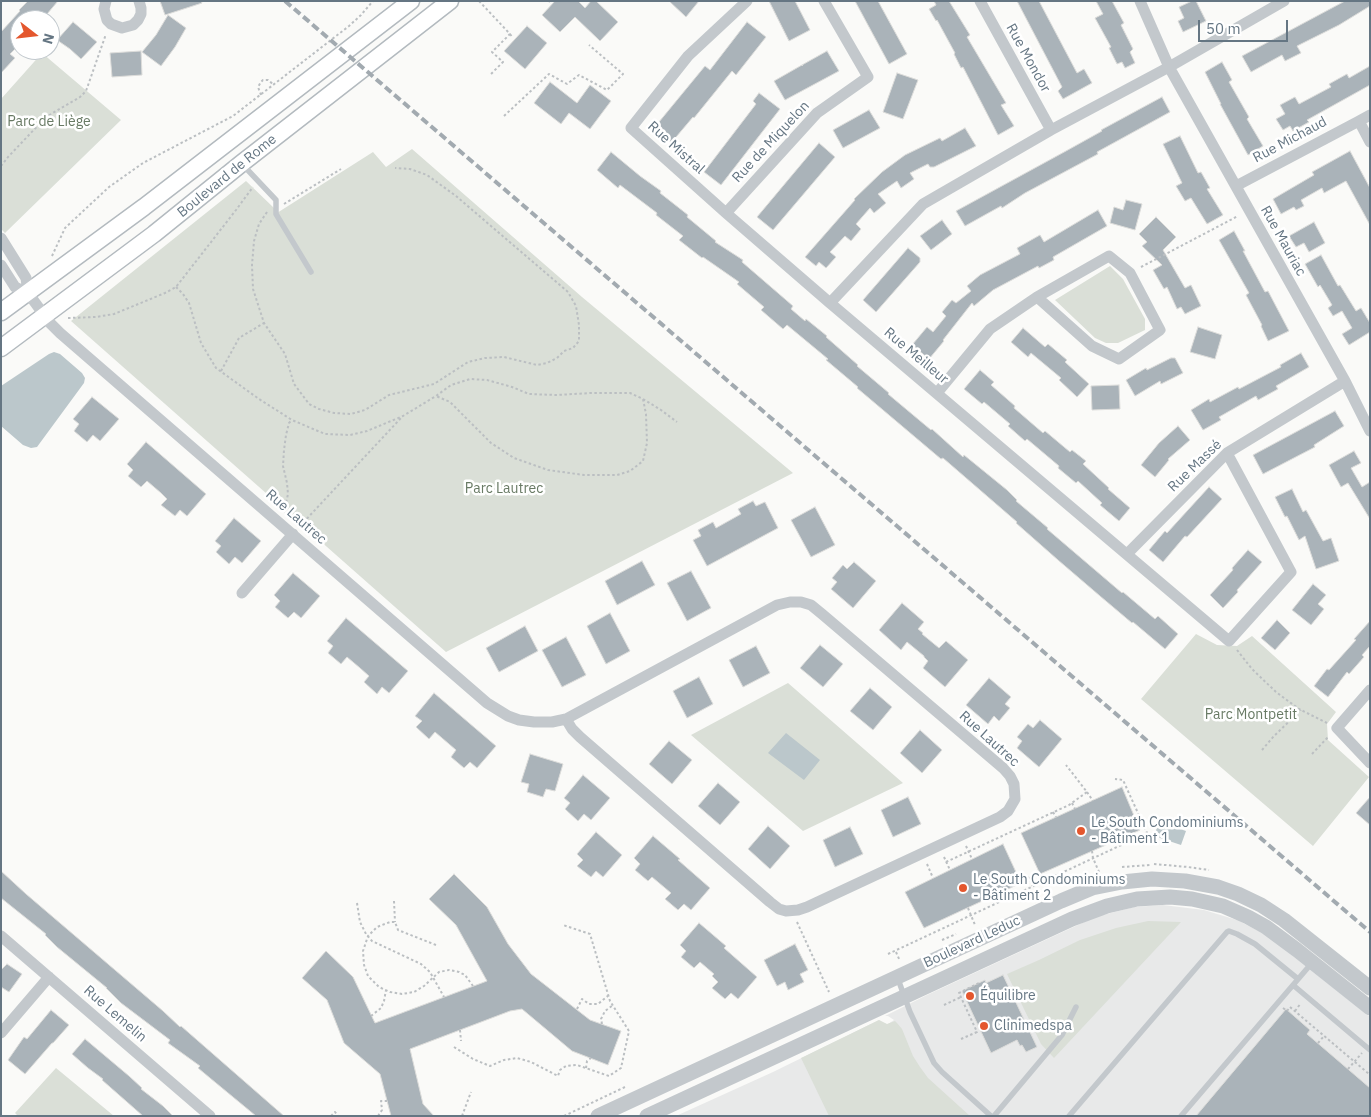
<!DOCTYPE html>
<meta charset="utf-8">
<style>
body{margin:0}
#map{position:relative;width:1371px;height:1117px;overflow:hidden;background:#fafaf8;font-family:"IBM Plex Sans",sans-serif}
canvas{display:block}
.frame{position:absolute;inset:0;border:2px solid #657683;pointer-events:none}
.north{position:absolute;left:10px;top:10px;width:50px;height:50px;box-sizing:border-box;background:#fff;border:1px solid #c1c8cd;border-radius:50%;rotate:106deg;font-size:14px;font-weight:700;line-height:20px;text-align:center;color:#657683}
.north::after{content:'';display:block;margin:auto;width:18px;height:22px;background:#e4572e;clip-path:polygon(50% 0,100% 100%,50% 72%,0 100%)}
.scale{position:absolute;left:1198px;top:20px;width:90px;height:22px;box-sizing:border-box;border:2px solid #657683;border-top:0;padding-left:6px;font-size:15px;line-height:18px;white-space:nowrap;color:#657683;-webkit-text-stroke:4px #fff;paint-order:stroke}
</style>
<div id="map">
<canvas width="1371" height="1117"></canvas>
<div class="frame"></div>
<div class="north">N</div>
<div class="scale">50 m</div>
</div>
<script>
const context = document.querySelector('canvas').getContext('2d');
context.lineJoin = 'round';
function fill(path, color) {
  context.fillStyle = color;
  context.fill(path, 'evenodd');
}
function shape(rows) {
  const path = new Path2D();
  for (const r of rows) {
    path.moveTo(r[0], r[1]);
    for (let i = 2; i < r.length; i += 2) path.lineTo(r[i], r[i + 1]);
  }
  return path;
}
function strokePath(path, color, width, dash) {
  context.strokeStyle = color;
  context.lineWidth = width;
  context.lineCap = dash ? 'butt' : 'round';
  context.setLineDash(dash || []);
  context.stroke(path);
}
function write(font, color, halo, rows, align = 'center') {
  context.font = font + ' "IBM Plex Sans",sans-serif';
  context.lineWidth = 5;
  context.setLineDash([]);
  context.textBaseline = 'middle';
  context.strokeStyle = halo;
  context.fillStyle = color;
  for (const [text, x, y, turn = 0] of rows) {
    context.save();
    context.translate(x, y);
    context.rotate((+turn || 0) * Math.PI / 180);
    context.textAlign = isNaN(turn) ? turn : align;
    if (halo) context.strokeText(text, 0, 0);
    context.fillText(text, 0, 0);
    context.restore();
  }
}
fill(shape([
 [1163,905,1204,910,1237,920,1251,927,1264,934,1279,945,1370,1017,1370,1116,676,1116,773,1072,879,1020,886,1024,888,1024,894,1020,888,1016,885,1016,927,995,1095,917,1134,907]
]), '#e8e9e9');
fill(shape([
 [42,53,121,120,5,233,1,229,1,99],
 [412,149,582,297,793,473,446,652,71,321,246,181,273,207,277,213,373,152,386,167],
 [1110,266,1123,279,1145,319,1145,330,1118,343,1106,343,1095,338,1055,300],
 [1196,634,1217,645,1237,646,1252,636,1336,712,1327,724,1328,740,1369,777,1313,846,1141,699],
 [788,683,903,783,803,831,691,735],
 [1148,921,1181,922,1054,1058,1041,1044,1007,974,1039,960,1080,940,1116,928],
 [879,1020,887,1024,895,1021,897,1023,902,1029,913,1056,920,1067,928,1078,970,1116,829,1116,801,1058],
 [56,1068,114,1116,18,1116,15,1113]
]), '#dadfd7');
fill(shape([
 [54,352,60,354,82,373,85,378,84,383,37,447,31,448,23,445,1,426,1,386,49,354],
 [786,733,820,760,804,780,768,753],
 [1159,822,1186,831,1181,845,1154,836]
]), '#bbc7cb');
const building = shape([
 [28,1,58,1,42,20,20,20,20,44,10,54,15,58,1,73,1,32,20,11,19,10,28,1],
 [160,1,201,1,202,3,165,15,160,1],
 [555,1,578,1,585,8,591,1,596,1,618,22,600,41,575,17,560,32,542,15,555,1],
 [669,1,699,1,686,17,669,1],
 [769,1,795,1,810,30,789,41,769,1],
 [855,1,878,1,907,54,889,64,855,1],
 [934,1,949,1,970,35,967,37,1006,103,1001,105,1014,126,998,135,963,67,961,68,954,54,955,53,937,20,936,21,929,9,936,5,934,1],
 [1017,1,1039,1,1077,73,1084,69,1092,83,1063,99,1058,91,1062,87,1017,1],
 [1096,1,1112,1,1124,23,1121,25,1133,49,1130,52,1135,63,1125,68,1122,62,1117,64,1109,48,1111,47,1095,18,1103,14,1096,1],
 [1192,1,1196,1,1206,21,1183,32,1178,21,1184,18,1179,7,1192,1],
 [1345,1,1370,1,1370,6,1339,25,1297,46,1301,53,1285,61,1282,55,1251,72,1242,56,1345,1],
 [168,15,186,28,175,47,161,66,142,52,156,35,168,15],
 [73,22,97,42,81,59,70,49,57,40,73,22],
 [747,22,766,37,736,75,732,71,694,118,693,117,671,143,654,128,705,66,710,70,747,22],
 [527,26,547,43,525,69,504,51,527,26],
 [141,51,142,75,112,77,110,53,141,51],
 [827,51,839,71,785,100,774,81,802,65,803,66,802,65,827,51],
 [1222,62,1232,80,1229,82,1249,117,1247,119,1263,146,1248,155,1220,104,1221,104,1205,72,1222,62],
 [1370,66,1370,85,1307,120,1309,122,1293,131,1290,126,1283,130,1276,119,1285,114,1280,105,1295,97,1299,104,1331,87,1329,84,1347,74,1349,78,1370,66],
 [897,73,918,80,903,119,883,112,897,73],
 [550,82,577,103,590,85,611,101,590,129,569,113,561,124,534,103,550,82],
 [759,93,780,109,721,185,704,172,756,104,753,101,759,93],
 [1162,97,1170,112,1097,152,1098,154,1025,193,1002,208,1001,206,965,226,956,211,1066,151,1102,131,1101,130,1162,97],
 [869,110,880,128,843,148,833,130,869,110],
 [965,128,976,146,934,167,930,167,928,164,910,173,914,179,901,188,897,181,878,194,886,203,874,213,870,208,856,224,861,229,851,241,845,236,830,252,836,257,826,268,819,262,816,266,805,257,855,200,854,199,882,172,905,155,940,138,942,141,965,128],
 [1180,136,1198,173,1201,172,1210,188,1207,189,1223,215,1207,224,1191,198,1185,201,1176,186,1182,183,1163,144,1180,136],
 [819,143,835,157,773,230,757,217,819,143],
 [1350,151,1370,188,1370,225,1346,181,1324,193,1322,188,1301,200,1304,206,1296,210,1294,207,1281,214,1273,199,1314,175,1312,172,1350,151],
 [611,152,640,176,661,191,660,193,688,215,687,217,716,241,715,242,743,260,742,262,793,306,791,309,805,321,806,319,827,336,826,337,858,365,857,366,889,393,888,394,931,430,932,429,963,457,964,455,1007,490,1017,500,1016,501,1048,528,1047,529,1122,593,1123,592,1155,619,1158,616,1178,634,1165,649,1133,622,1132,623,1100,596,1058,560,1016,523,1017,522,943,458,941,459,857,388,858,387,826,360,828,359,787,325,783,329,761,310,764,307,737,284,739,282,703,257,702,258,679,240,683,236,656,215,657,213,620,185,618,188,597,170,611,152],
 [1126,200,1142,204,1135,230,1110,223,1114,207,1123,210,1126,200],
 [1098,210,1107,226,1053,257,1054,260,1039,268,1038,266,993,290,974,306,972,303,943,340,944,341,929,359,912,345,927,327,933,332,946,316,942,312,952,300,956,303,971,291,967,286,980,275,1020,254,1017,248,1040,235,1044,242,1098,210],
 [1156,217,1176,237,1163,250,1185,288,1191,285,1201,306,1185,314,1181,307,1177,309,1167,287,1164,289,1153,270,1162,265,1142,246,1147,242,1139,234,1156,217],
 [942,220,952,234,931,250,920,236,942,220],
 [1314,222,1325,243,1309,252,1304,243,1296,247,1289,236,1314,222],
 [1234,231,1245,251,1243,251,1265,292,1268,291,1289,331,1268,341,1261,326,1262,325,1246,295,1249,293,1219,240,1234,231],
 [908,248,920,258,920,262,876,312,863,300,908,248],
 [1321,255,1338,286,1340,285,1356,311,1361,308,1370,323,1370,332,1349,345,1342,334,1352,328,1342,311,1333,316,1328,308,1332,305,1320,285,1318,287,1305,264,1321,255],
 [1198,327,1222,335,1215,359,1190,352,1198,327],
 [1023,328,1045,347,1048,344,1067,360,1065,362,1089,384,1077,397,1059,380,1061,378,1031,353,1028,357,1011,342,1023,328],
 [1301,353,1309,367,1276,386,1278,389,1258,400,1256,396,1219,417,1221,420,1203,430,1191,410,1209,399,1210,402,1238,387,1239,389,1281,367,1280,365,1301,353],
 [1171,358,1175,358,1183,373,1161,384,1160,381,1135,396,1126,380,1146,368,1147,370,1171,358],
 [980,370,994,382,991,385,1015,406,1014,408,1043,433,1045,431,1070,452,1072,450,1086,461,1083,464,1109,488,1108,489,1130,508,1119,521,1100,505,1102,503,1078,481,1076,483,1058,468,1059,466,1027,439,1025,441,1008,426,1010,424,984,402,982,404,964,389,980,370],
 [1119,385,1120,409,1092,410,1091,386,1119,385],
 [92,397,119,419,100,441,93,435,87,442,74,431,79,424,73,419,92,397],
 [1335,411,1344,426,1314,445,1315,447,1263,474,1253,455,1335,411],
 [1178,426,1190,440,1168,459,1169,460,1155,477,1141,465,1159,443,1178,426],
 [146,442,206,494,187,516,180,510,175,516,161,505,167,499,161,493,147,481,141,487,128,476,133,470,127,464,146,442],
 [1354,451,1361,463,1351,468,1362,487,1370,482,1370,519,1348,483,1341,487,1329,465,1354,451],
 [1209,487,1222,499,1187,537,1185,536,1163,562,1149,550,1165,531,1167,533,1209,487],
 [1292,489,1303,512,1306,510,1323,541,1331,538,1339,561,1316,569,1305,536,1299,540,1287,516,1285,517,1275,497,1292,489],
 [753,501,756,506,765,502,778,528,707,566,693,540,701,536,698,530,713,522,716,528,741,514,738,509,753,501],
 [815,507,835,545,811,557,791,520,815,507],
 [234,518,261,541,242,563,235,557,229,564,216,552,221,546,215,541,234,518],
 [1248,550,1262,562,1237,590,1238,592,1223,608,1210,595,1233,570,1232,568,1248,550],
 [642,561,655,585,617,605,605,581,642,561],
 [854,562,876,581,853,608,831,589,837,582,832,578,843,565,847,569,854,562],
 [691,571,711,608,687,621,667,583,691,571],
 [293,573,320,596,301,618,294,612,288,618,275,607,280,601,274,595,293,573],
 [1313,584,1326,595,1318,604,1324,609,1311,625,1292,610,1313,584],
 [902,603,924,622,918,629,923,633,922,634,939,648,946,641,968,660,945,687,923,668,928,661,924,657,924,656,907,642,901,650,879,630,902,603],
 [610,613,630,651,606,664,587,626,610,613],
 [346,618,408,671,389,693,382,687,377,694,364,682,369,676,360,668,347,657,341,664,328,653,333,646,327,641,346,618],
 [1277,620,1290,633,1275,650,1261,638,1277,620],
 [1370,621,1370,646,1362,655,1364,657,1349,674,1347,672,1328,697,1314,686,1327,669,1329,670,1356,640,1354,639,1370,621],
 [525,626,538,651,499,672,486,648,525,626],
 [566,637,586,675,562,687,542,650,566,637],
 [820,645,843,664,823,687,800,668,820,645],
 [756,646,770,673,743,687,729,660,756,646],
 [699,677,713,704,687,718,673,691,699,677],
 [989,678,1011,697,1005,704,1010,708,999,721,994,716,988,724,966,705,989,678],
 [870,688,892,707,873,730,850,711,870,688],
 [434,693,496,746,477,768,470,762,464,768,451,757,456,750,435,732,429,739,416,727,422,721,415,716,434,693],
 [1040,720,1062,739,1039,767,1017,748,1022,741,1017,737,1028,724,1033,728,1040,720],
 [920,730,942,750,922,773,900,753,920,730],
 [669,741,692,760,672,784,649,764,669,741],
 [530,754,563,764,555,791,546,789,543,797,527,792,529,784,521,782,530,754],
 [583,775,610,798,591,820,584,814,578,821,565,809,570,803,564,798,583,775],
 [718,783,740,802,720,825,698,806,718,783],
 [1122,787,1140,830,1040,874,1021,833,1122,787],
 [908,797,921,824,893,837,881,810,908,797],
 [1370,797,1370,825,1356,813,1370,797],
 [768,826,790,846,770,869,748,849,768,826],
 [850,827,863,854,835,867,823,840,850,827],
 [596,832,622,855,603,877,596,871,591,877,577,866,583,860,577,854,596,832],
 [653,836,680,859,678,860,710,888,691,910,684,904,678,910,665,899,671,893,652,877,648,881,635,870,640,864,634,858,653,836],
 [1003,844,1021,883,924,928,905,892,1003,844],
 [1,871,26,894,163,1011,180,1027,181,1026,284,1116,256,1116,210,1078,198,1068,200,1066,168,1043,170,1040,121,1003,106,988,107,988,57,947,45,935,46,934,1,898,1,871],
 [454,874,487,907,508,944,531,974,590,1020,621,1031,608,1065,572,1051,522,1009,510,1011,410,1049,423,1104,434,1116,391,1116,380,1074,344,1043,327,1000,302,978,326,951,353,977,375,1023,487,981,456,925,429,899,454,874],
 [699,923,726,946,724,948,757,977,738,999,731,993,725,999,712,988,718,982,712,976,714,974,700,962,694,968,681,957,686,951,680,945,699,923],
 [795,944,808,970,800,974,804,982,788,990,785,982,777,986,764,960,795,944],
 [7,964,22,974,9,992,1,987,1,970,7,964],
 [1003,975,1037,1047,1026,1052,1022,1045,1020,1046,1017,1040,991,1053,962,991,985,980,986,983,1003,975],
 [1286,1009,1310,1030,1307,1034,1370,1088,1370,1116,1196,1116,1286,1009],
 [51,1010,69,1025,53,1043,52,1043,25,1074,8,1060,24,1037,27,1039,51,1010],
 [85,1039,129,1076,142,1088,141,1089,163,1106,173,1116,143,1116,102,1080,103,1079,88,1068,72,1054,85,1039]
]);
fill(building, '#aab3b9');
strokePath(building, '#dcdcda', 1);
const secondary = shape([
 [1,312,144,207,411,1],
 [1,348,154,234,242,163,450,1]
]);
strokePath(secondary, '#b3babf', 19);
strokePath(shape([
 [479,1,510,34,492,52,503,62,491,74],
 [549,1,550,2],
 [510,34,513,38],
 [261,95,258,87,261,82,263,80,268,80,274,85],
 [504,116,549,74,567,84,579,75,607,90,623,74,589,45],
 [1,166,8,157,46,117,80,97,86,91,106,34],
 [284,204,341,169],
 [267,212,259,224,254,241,252,265,253,289,264,323,285,354,294,384,309,404,319,409,334,413,351,414,365,410,389,395,434,384,468,362,485,358,504,357,537,365,547,363,557,358,564,351,573,348,579,341,579,325,576,306,568,292,456,196,427,175,410,169,395,168],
 [52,256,65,228,109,187,143,163,233,116,349,26,361,15,373,1],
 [1141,267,1238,216],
 [176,287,183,294,189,303,201,343,216,368,259,399,292,420,325,434,350,435,367,431,403,416,436,396,451,385,470,379,487,380,512,387,529,394,556,395,591,393,630,393,643,399,646,414,647,443,643,461,630,471,617,475,584,475,548,470,514,458,491,443,450,402,436,396],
 [68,318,96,317,114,314,165,293,176,287,236,210,253,187],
 [221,371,239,338,264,323],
 [643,399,661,410,677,422],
 [284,512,288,494,287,483,283,466,284,450,286,435,289,423,292,420],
 [300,526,401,418],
 [1237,650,1252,669,1276,692,1299,709,1327,723],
 [1262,750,1274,736,1301,710],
 [1312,754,1329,736],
 [1087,792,1093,801],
 [1072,803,1075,809],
 [1053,812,1056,817],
 [966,846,972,859],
 [1092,851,1093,858,1099,872],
 [944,857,950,870],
 [946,862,1069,805,1087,792,1066,765],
 [927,864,933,878],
 [1154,864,1188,867,1209,870],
 [1122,867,1150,865],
 [1023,876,1030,878,1032,886],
 [394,901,395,922],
 [357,903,360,922,366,934,372,941,421,964,430,972,444,997],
 [968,908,975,925],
 [797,922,829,992],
 [942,940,956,934],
 [436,945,398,930,395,922,390,922,377,927,368,936,363,951,364,965,368,976,379,987,390,992,402,994,414,992,424,986,439,972,449,970,459,972,465,975,473,986],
 [896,952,900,961],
 [888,954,1147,833,1123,780,1115,779],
 [944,1005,961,997],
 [1283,1008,1287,1011,1290,1007,1369,1074],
 [577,1009,582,999,589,1004,598,1004,609,995],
 [1295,1011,1301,1003],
 [371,1016,381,1008,384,1001,386,990],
 [602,1024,601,1019,605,1011,613,1005],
 [460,1030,461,1041],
 [961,1039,977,1032,959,993,981,982],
 [1318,1043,1324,1036],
 [454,1047,473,1059,490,1066,504,1060,517,1058,531,1062,558,1076,560,1070,566,1066,577,1065,609,1076,621,1068,629,1031,610,1001,590,934,563,925],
 [586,1068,587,1061,591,1058],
 [1348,1069,1362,1053],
 [331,1116,335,1112,338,1116],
 [378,1116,382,1110,381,1101,387,1101],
 [462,1116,471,1092],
 [564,1116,625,1087]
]), '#bbbfc2', 2, [2.5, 2.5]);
strokePath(shape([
 [243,165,276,200,276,214,311,272],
 [898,979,910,1012,934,1063,942,1072,991,1116],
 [1293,985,1370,1050],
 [994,1116,1062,1035,1076,1007],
 [1069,1116,1227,932,1229,931,1237,934,1255,944,1298,979],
 [1181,1116,1311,964]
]), '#c3c8cc', 5.5);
strokePath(shape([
 [106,1,104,9,107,20,111,24,122,28,133,25,138,20,141,14,141,8,139,1],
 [747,1,688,56,631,128,726,213,830,303],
 [980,1,1051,130],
 [1140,1,1169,67,1345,381,1370,431],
 [1370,115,1359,121,1370,142],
 [1236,186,1359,121],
 [726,213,817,113,868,77,824,1],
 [1,238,26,278,28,293],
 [1,265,15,287,28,293,50,323,60,333,487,703,508,716,519,720,534,722,552,722,566,719,777,605,790,602,801,602,811,605,822,614,1003,768,1010,776,1014,784,1015,799,1008,811,1000,817,807,907,798,910,786,911,779,909,770,902,580,737,572,729,566,719],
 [937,393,990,329,1037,297,1109,256,1130,273,1160,330,1119,359,1092,346,1037,297],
 [1227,453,1291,572,1229,641,830,303,923,204,1051,130,1169,67,1284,1],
 [1127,554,1227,453,1345,381],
 [242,593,293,534],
 [1370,690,1337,728,1370,763],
 [1,936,210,1116],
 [1,1033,49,977]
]), '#c3c8cc', 11);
strokePath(shape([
 [598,1116,1061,901,1092,888,1122,882,1152,879,1185,881,1218,887,1238,894,1261,905,1284,920,1370,988],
 [647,1116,1072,919,1107,906,1137,899,1170,897,1192,899,1223,906,1248,917,1266,927,1297,950,1370,1008]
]), '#c3c8cc', 15);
strokePath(secondary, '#fff', 16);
strokePath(shape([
 [285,1,1370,932]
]), '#a2aab0', 4, [8, 4]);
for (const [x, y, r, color] of [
 [1081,831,5,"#e4572e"],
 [963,888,5,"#e4572e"],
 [970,996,5,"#e4572e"],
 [984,1026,5,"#e4572e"]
]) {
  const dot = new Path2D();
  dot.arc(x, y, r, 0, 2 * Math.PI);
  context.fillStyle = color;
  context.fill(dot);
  strokePath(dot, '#fff', 2);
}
write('14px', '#657683', '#fff', [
 ["Rue Mondor",1028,58,61],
 ["Rue Michaud",1290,140,-28],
 ["Rue de Miquelon",771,142,-47],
 ["Rue Mistral",676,148,42],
 ["Boulevard de Rome",227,176,-39],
 ["Rue Mauriac",1283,241,61],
 ["Rue Meilleur",916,356,40],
 ["Rue Massé",1195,466,-44],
 ["Rue Lautrec",296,517,41],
 ["Rue Lautrec",989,739,42],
 ["Boulevard Leduc",972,942,-25],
 ["Rue Lemelin",115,1014,41]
]);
write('14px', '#687a64', '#fff', [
 ["Parc de Liège",49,122],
 ["Parc Lautrec",504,489],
 ["Parc Montpetit",1251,715]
]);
write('14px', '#657683', '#fff', [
 ["Le South Condominiums",1091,823],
 ["- Bâtiment 1",1091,839],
 ["Le South Condominiums",973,880],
 ["- Bâtiment 2",973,896],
 ["Équilibre",980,996],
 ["Clinimedspa",994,1026]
], 'left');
</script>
